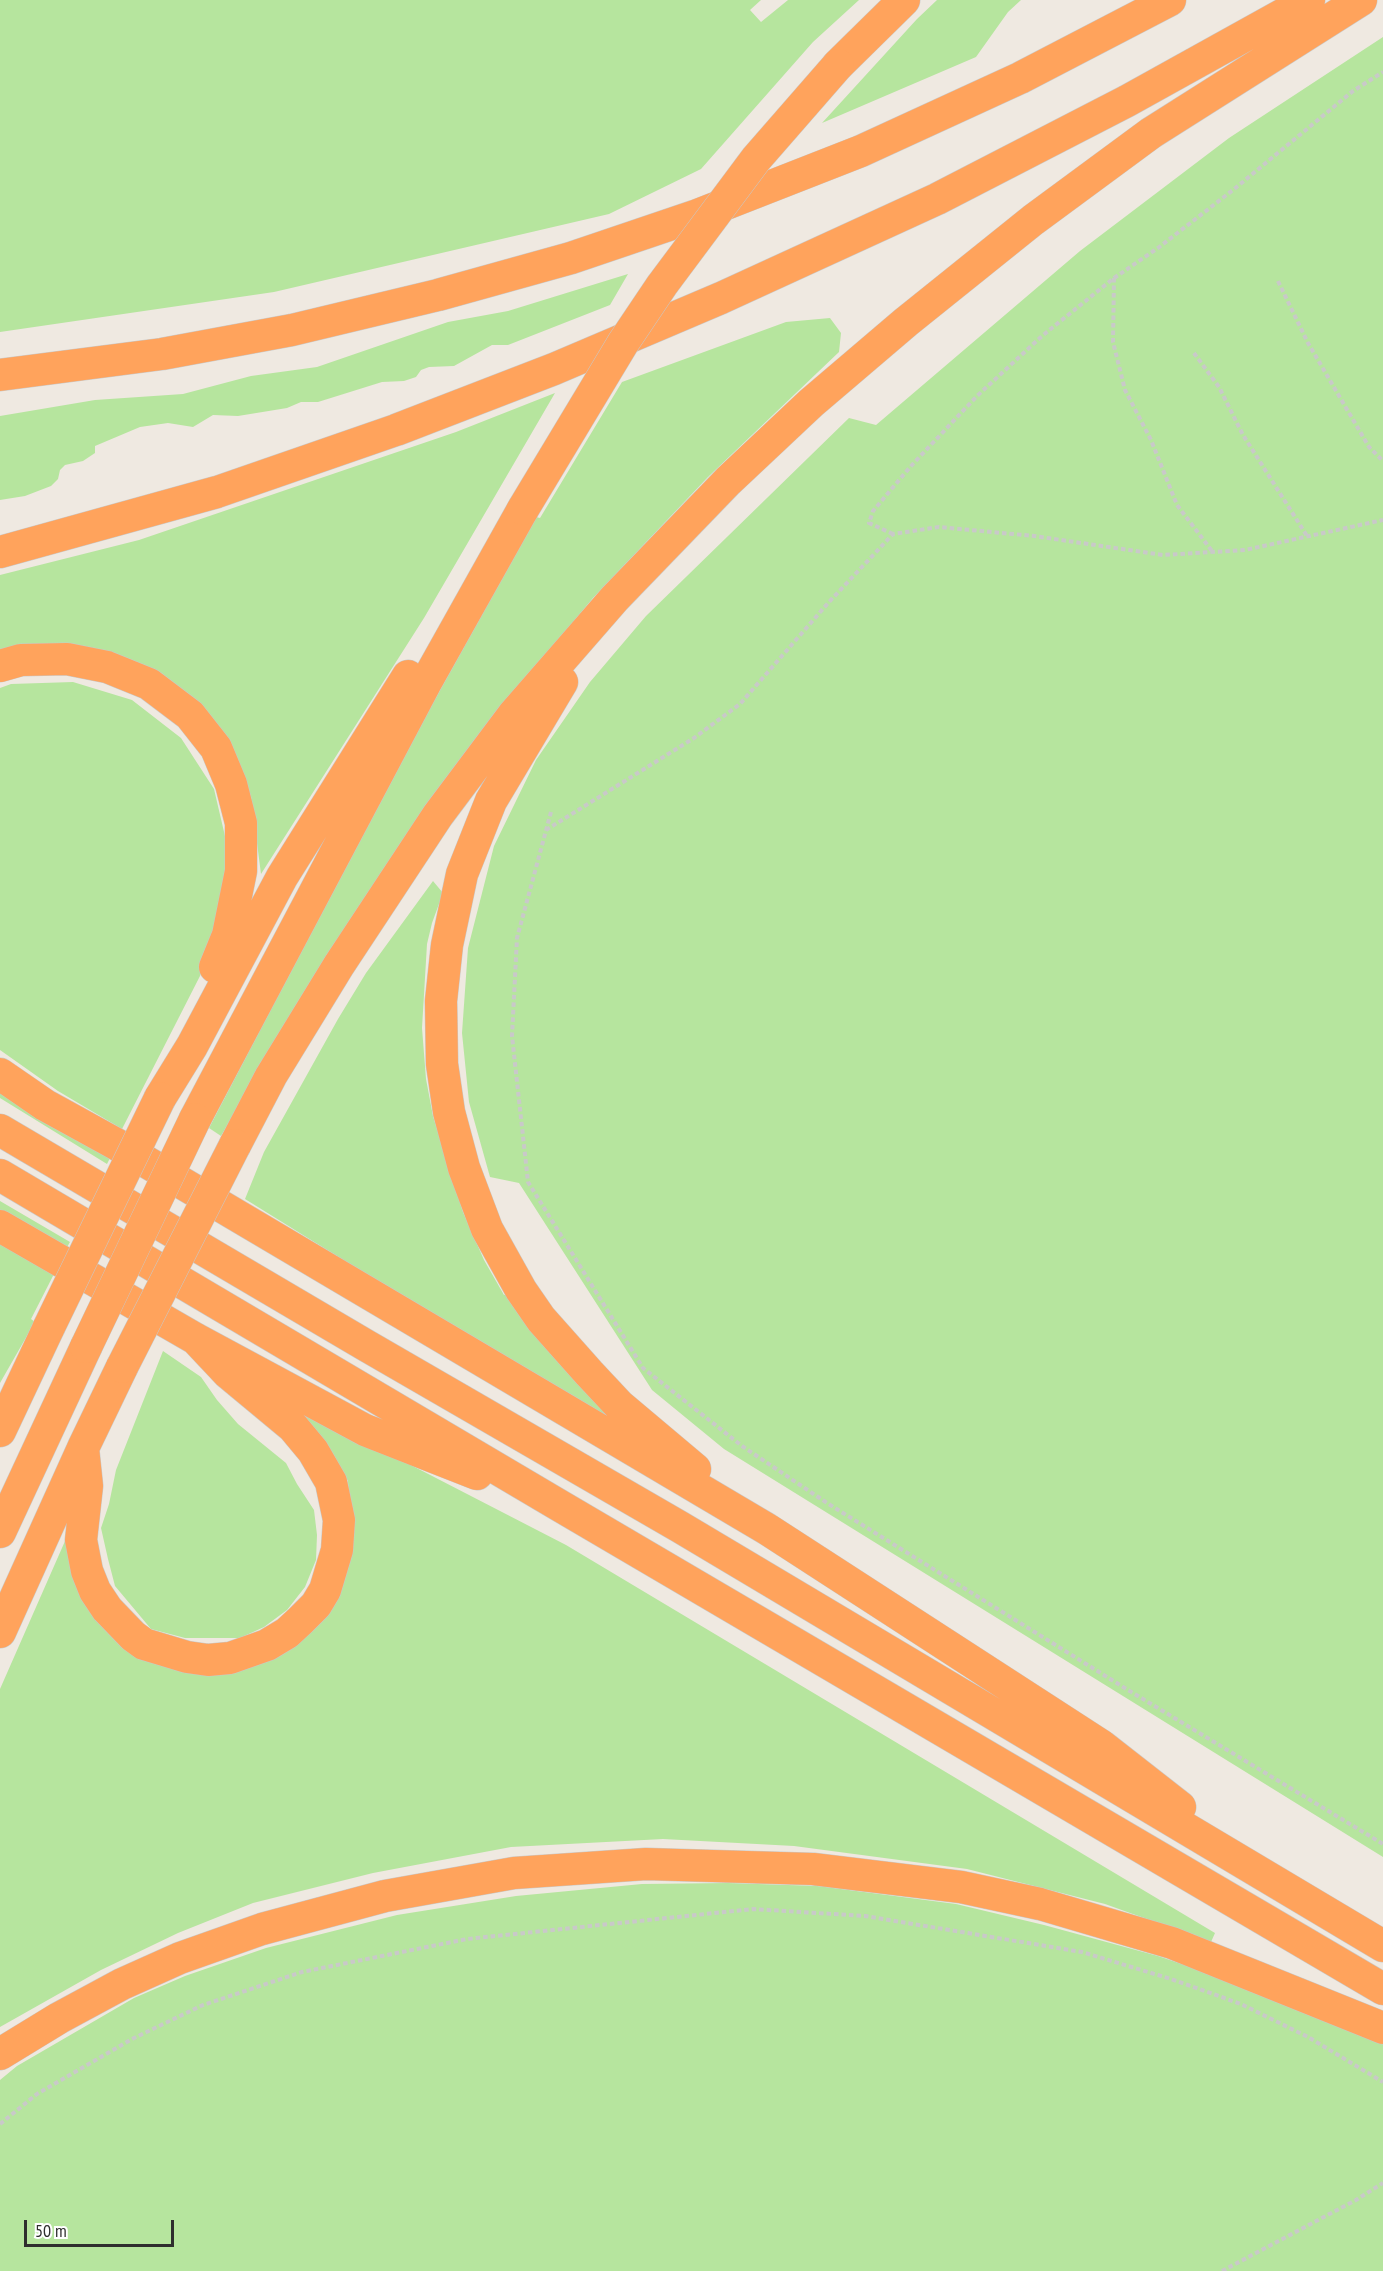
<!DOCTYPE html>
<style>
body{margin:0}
#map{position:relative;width:1383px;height:2271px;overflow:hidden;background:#efe9e1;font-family:"PT Sans Narrow",sans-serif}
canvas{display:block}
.scale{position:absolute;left:24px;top:2220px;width:150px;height:27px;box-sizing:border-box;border:3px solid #2e2e2e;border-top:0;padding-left:8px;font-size:18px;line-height:21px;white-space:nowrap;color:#2e2e2e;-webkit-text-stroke:4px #fff;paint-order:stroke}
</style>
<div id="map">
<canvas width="1383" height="2271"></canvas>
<div class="scale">50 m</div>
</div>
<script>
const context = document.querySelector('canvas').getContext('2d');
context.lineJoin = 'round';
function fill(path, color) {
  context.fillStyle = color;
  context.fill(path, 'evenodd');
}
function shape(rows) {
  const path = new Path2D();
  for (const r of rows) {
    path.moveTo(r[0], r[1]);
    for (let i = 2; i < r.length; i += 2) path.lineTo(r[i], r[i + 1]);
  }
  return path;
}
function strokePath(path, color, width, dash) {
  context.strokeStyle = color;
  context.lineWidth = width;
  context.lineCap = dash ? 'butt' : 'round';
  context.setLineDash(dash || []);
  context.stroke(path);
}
fill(shape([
 [0,0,761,0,750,10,761,22,788,0,859,0,813,42,701,169,609,214,274,292,0,332],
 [937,0,1021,0,1008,12,976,57,822,123,917,19],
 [1383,37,1383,1857,724,1449,652,1390,519,1183,490,1177,469,1102,462,1033,468,948,494,846,536,760,590,682,646,616,849,418,876,425,1080,251,1229,138],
 [628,274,610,305,508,345,492,345,454,366,429,367,421,370,416,377,404,381,382,382,318,402,301,402,287,408,238,416,213,415,193,427,168,423,140,427,95,446,95,453,83,461,65,465,60,470,58,479,51,486,25,496,0,500,0,416,95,400,183,394,251,376,317,367,448,322,508,311],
 [830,318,841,333,839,352,708,477,593,598,505,705,374,884,322,963,221,1136,209,1128,388,784,536,517,540,518,622,382,786,322],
 [555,393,424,618,261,874,251,797,243,773,181,693,0,656,0,575,139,540,456,432],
 [73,682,132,700,181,738,214,789,228,849,221,911,200,976,122,1129,58,1091,0,1050,0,688,11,684],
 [433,881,443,893,432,923,427,944,422,1028,426,1079,433,1116,463,1212,484,1260,504,1295,512,1293,634,1433,419,1307,245,1199,264,1152,338,1019,366,973],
 [0,1086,111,1156,107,1164,0,1098],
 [0,1201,70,1242,66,1249,0,1210],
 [0,1242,54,1274,31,1319,35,1322,32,1327,0,1383],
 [163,1351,201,1377,217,1400,238,1424,286,1463,297,1484,314,1510,317,1535,316,1560,305,1587,287,1610,264,1627,240,1638,185,1638,151,1629,115,1586,108,1559,101,1528,109,1504,116,1470],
 [308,1412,566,1545,1215,1933,1211,1942,1105,1904,967,1869,794,1846,663,1839,511,1847,373,1873,253,1903,178,1933,101,1970,0,2027,0,1689,69,1532,135,1651,291,1644,349,1514,348,1481,320,1441,304,1424],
 [728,1883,818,1886,956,1904,1044,1925,1158,1956,1271,1994,1383,2039,1383,2271,0,2271,0,2080,17,2066,134,1998,185,1976,266,1948,397,1915,516,1896,642,1884]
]), '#b6e59e');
const highway = shape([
 [838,65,904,0],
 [0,375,162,354,292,330,438,295,571,258,695,216,861,151,1020,78,1170,0],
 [0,552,217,492,396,430,554,369,721,298,937,199,1127,101,1309,0],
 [0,666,21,660,67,659,107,667,149,684,190,715,216,748,231,784,241,823,241,871,228,935,215,967],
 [562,682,491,801,462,874,447,945,441,1001,442,1064,449,1112,464,1168,487,1229,521,1290,541,1319,589,1373,619,1405,695,1469],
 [0,1074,45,1105,116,1144,767,1529,1102,1746,1180,1807],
 [160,1098,192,1046,282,877,408,676],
 [195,1119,425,684,523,509],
 [0,1130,367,1346,680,1527,1383,1946],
 [235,1145,271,1076,339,965,438,815,513,715,615,598,728,481,811,403,906,322,1033,220,1151,133,1361,0],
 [0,1175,562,1507,1383,1989],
 [0,1226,196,1339,365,1430,477,1474],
 [0,1431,49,1327],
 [83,1448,87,1486,81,1540,87,1571,95,1591,107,1609,133,1636,144,1644,187,1657,208,1660,230,1658,267,1645,287,1633,301,1620,316,1605,325,1590,337,1550,339,1520,331,1482,313,1451,293,1427,228,1373,196,1339],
 [0,1532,86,1347],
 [0,1632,83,1448,122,1367],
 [0,2054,59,2018,122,1984,180,1958,262,1929,385,1896,514,1873,646,1864,813,1869,961,1887,1040,1904,1172,1943,1383,2028]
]);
strokePath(highway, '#c9c9c9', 33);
strokePath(shape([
 [1114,278,1113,342,1125,390,1151,440,1177,505,1212,551],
 [1278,281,1308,343,1369,447,1383,461],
 [1194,353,1219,387,1243,435,1307,536],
 [893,534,869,523,873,511,911,466,977,396,1042,336,1114,278,1158,248,1233,190,1353,91,1383,72],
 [551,812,517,938,512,1036,528,1182,643,1368,742,1446,827,1503,1128,1690,1383,1844],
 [546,830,694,738,740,704,829,602,893,534,939,527,1034,536,1163,555,1245,550,1383,520],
 [0,2124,37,2094,132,2039,203,2005,302,1972,467,1939,753,1909,865,1916,1082,1952,1171,1979,1241,2004,1308,2037,1383,2082],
 [1222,2271,1356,2200,1383,2183]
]), '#c9c9c9', 4, [4.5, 3]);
strokePath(highway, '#ffa35c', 32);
const highwayBridge = shape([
 [523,509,623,343,662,285,756,159,838,65],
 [49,1327,160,1098],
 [86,1347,195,1119],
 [122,1367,235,1145]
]);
strokePath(highwayBridge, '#c9c9c9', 33, []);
strokePath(highwayBridge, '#ffa35c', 32);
</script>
